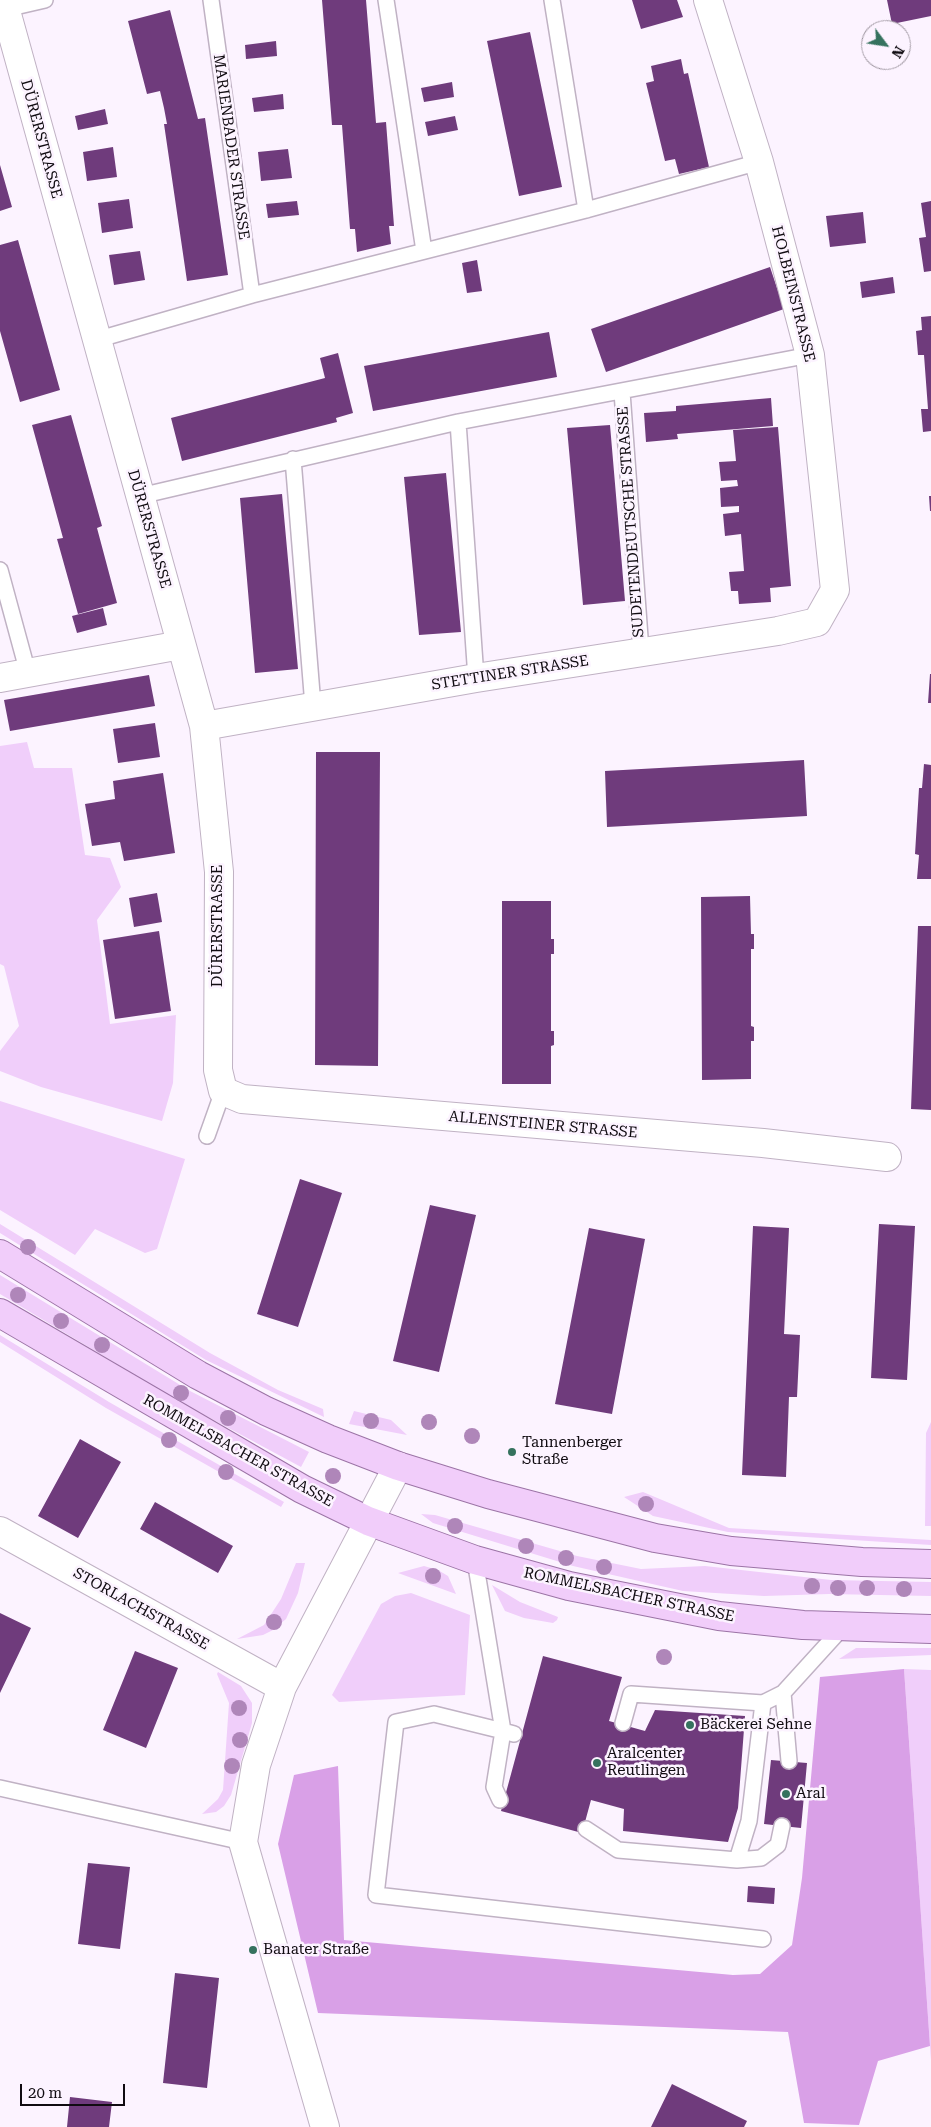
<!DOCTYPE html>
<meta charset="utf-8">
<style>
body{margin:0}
#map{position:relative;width:931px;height:2127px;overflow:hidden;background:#fcf3ff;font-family:"Roboto Serif",serif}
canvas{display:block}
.north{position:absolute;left:861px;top:20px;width:50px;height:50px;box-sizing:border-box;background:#fcf3ff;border:1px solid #9e96a0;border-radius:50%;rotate:121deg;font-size:14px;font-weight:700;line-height:20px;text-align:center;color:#100b11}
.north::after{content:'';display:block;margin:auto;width:18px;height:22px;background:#35725e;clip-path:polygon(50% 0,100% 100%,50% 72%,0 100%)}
.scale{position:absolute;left:20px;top:2084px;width:105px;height:22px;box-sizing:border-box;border:2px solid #100b11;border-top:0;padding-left:6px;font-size:15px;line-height:18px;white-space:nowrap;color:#100b11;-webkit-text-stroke:4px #fcf3ff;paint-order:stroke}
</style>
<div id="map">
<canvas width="931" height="2127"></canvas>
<div class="north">N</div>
<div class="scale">20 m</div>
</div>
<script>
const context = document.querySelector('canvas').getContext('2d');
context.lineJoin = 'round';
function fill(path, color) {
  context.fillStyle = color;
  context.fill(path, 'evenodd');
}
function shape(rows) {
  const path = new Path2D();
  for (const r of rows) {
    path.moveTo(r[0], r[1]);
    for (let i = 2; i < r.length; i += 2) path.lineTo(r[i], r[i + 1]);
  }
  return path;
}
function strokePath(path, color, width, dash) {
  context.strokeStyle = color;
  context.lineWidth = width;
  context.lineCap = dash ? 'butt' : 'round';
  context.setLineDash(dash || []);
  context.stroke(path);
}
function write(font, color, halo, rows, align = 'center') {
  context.font = font + ' "Roboto Serif",serif';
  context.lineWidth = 5;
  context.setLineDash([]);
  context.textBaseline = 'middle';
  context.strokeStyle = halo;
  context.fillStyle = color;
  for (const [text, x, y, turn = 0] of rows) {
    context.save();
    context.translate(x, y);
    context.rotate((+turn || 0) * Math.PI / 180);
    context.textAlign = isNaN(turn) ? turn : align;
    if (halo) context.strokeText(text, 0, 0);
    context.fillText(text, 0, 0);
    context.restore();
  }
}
fill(shape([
 [27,742,34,768,72,768,85,855,110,858,121,887,97,920,110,1024,176,1015,173,1083,162,1121,41,1087,0,1071,0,1051,19,1026,4,966,0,964,0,746],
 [0,1101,185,1159,157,1249,145,1253,95,1229,75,1255,0,1210],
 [0,1224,210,1353,278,1390,323,1409,324,1417,206,1360,0,1233],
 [0,1275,190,1391,309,1452,301,1467,182,1403,0,1294],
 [0,1335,109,1402,284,1502,281,1507,106,1408,0,1342],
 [354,1411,391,1420,407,1435,349,1424],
 [931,1422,931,1526,925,1526,926,1433],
 [643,1492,729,1528,931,1540,931,1545,728,1532,653,1516,624,1497],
 [421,1514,435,1515,577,1556,641,1569,705,1566,831,1580,931,1582,931,1596,829,1594,764,1596,683,1591,573,1566,433,1523],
 [296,1563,305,1563,298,1593,286,1619,273,1630,263,1635,237,1639,264,1625,281,1599],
 [424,1566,438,1570,448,1576,456,1594,398,1573],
 [492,1585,520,1602,558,1617,557,1620,553,1623,524,1618,505,1611],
 [411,1593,470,1615,465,1695,339,1702,332,1695,381,1604,395,1596],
 [856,1648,931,1648,931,1655,839,1659],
 [904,1669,931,1670,931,2060,930,2046],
 [218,1672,241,1686,252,1703,252,1723,231,1795,224,1806,216,1812,202,1814,218,1799,223,1790,229,1703,217,1674]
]), '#f0cefa');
fill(shape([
 [904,1669,930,2046,878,2061,859,2125,804,2123,788,2032,318,2013,278,1844,294,1775,338,1766,344,1940,733,1975,760,1974,792,1945,802,1878,820,1677]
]), '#d9a0e7');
fill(shape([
 [322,0,366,0,376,123,386,122,394,226,389,226,391,244,357,252,355,229,350,229,342,125,332,125],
 [632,0,677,0,683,17,641,29],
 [887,0,931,0,931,16,892,24],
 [170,10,198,119,205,118,228,275,187,281,164,124,167,124,164,108,160,91,147,94,128,21],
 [530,32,562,187,519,196,487,41],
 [276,41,277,56,246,59,245,45],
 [681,59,684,74,688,73,709,167,679,174,675,159,665,161,646,83,654,81,651,66],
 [452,82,454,97,424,102,421,88],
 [283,94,284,109,254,112,252,98],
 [105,109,108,124,78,130,75,116],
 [455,116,458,130,428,136,425,122],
 [113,147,117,177,87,181,83,152],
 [288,149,292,178,261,181,258,152],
 [0,165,12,207,0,211],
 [129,199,133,228,102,233,98,203],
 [297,201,299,215,268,218,266,204],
 [931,201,931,271,924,272,919,238,926,237,921,203],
 [863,212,866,243,830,247,826,216],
 [18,240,60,390,20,402,0,331,0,245],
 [140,251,145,280,114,285,109,255],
 [477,260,482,291,467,293,462,263],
 [770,267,784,309,606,372,591,329],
 [893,277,895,293,862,298,860,282],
 [931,316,931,431,923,432,921,409,928,409,924,355,918,355,916,331,922,330,921,317],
 [549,332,557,377,373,411,364,366],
 [338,353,353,413,336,418,337,422,182,461,171,418,325,378,320,358],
 [771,398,773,426,677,434,678,439,646,442,644,413,676,411,676,406],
 [71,415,102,526,97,528,117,603,78,614,57,539,63,538,32,425],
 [610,425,625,601,583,605,567,428],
 [778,427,791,586,770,588,771,602,739,604,738,591,731,591,729,572,744,571,741,534,725,536,723,514,739,512,739,506,721,507,720,488,738,486,737,480,721,481,719,462,736,461,733,430],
 [446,473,461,632,419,635,404,477],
 [282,494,298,669,255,673,240,498],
 [929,496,931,496,931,511,930,511],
 [103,608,107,625,77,633,72,616],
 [930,674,931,674,931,703,928,703],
 [149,675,155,706,10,731,4,700],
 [155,723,160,757,118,763,113,729],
 [316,752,380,752,378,1066,315,1065],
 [804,760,807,816,607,827,605,771],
 [924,764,931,765,931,879,917,879,919,855,915,854,919,788,922,788],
 [163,773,175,853,124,861,120,842,92,846,85,804,115,799,113,781],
 [157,893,162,922,134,927,129,898],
 [750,896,751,934,754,934,754,949,751,949,751,1026,754,1027,754,1041,751,1041,751,1079,702,1080,701,897],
 [502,901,551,901,551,939,554,939,554,954,551,954,551,1031,554,1031,554,1045,551,1046,551,1084,502,1084],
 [918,926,931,926,931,1110,911,1109],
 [159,931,171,1011,115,1019,103,940],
 [300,1179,342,1193,298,1327,257,1314],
 [430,1205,476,1215,439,1372,393,1361],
 [879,1224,915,1226,907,1380,871,1378],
 [753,1226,789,1228,784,1334,800,1335,797,1397,789,1397,786,1477,742,1475],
 [589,1228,645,1239,612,1414,555,1404],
 [80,1439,121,1462,78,1538,38,1516],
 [155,1502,233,1546,218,1573,140,1529],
 [0,1613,31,1628,0,1693],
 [135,1651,178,1668,146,1748,103,1730],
 [543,1656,622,1677,609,1721,645,1731,655,1710,745,1716,738,1808,728,1842,623,1831,624,1809,591,1800,582,1833,501,1811],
 [771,1760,807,1763,801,1828,764,1824],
 [88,1863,130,1867,120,1949,78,1944],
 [748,1886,775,1888,774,1904,747,1902],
 [175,1973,219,1978,207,2088,163,2083],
 [672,2084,747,2121,744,2127,651,2127],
 [70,2097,112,2102,109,2127,67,2127]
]), '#6f3b7c');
const lane = shape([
 [211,0,252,295],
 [386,0,424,251],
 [552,0,586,210],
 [6,9,45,0],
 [96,340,252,295,586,210,759,162],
 [622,392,641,651],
 [458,422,476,678],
 [293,459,313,706],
 [140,496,458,422,810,355],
 [0,570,28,673],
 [207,1136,223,1091],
 [475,1560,503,1731,514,1734],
 [783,1693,789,1761],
 [623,1723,631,1694,763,1703,783,1693,843,1627],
 [0,1788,243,1842],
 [500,1800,494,1787,503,1731,434,1714,396,1722,376,1895,763,1939],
 [586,1829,618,1850,737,1860,761,1858,778,1845,782,1826],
 [737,1860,749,1821,763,1703]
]);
const street = shape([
 [3,0,204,726,219,872,218,1070,223,1091,242,1099,763,1143,887,1157],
 [0,678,181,645],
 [204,726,476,678,778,631,817,622,835,590,810,355,759,162,708,0],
 [0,1531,282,1687],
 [325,2127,243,1842,256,1765,282,1687,398,1466]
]);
const primary = shape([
 [0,1254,198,1375,266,1411,328,1439,398,1466,488,1494,655,1538,731,1551,862,1562,931,1564],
 [0,1313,302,1489,368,1521,475,1560,569,1586,719,1616,803,1625,931,1629]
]);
strokePath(lane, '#c0b2c4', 18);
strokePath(street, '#c0b2c4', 30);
strokePath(primary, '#9c74a6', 30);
strokePath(lane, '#fff', 15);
strokePath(street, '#fff', 28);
strokePath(primary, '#f1cdfa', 28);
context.fillStyle = '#af86b9';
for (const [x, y] of [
 [28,1247],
 [18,1295],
 [61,1321],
 [102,1345],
 [181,1393],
 [228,1418],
 [371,1421],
 [429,1422],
 [472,1436],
 [169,1440],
 [226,1472],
 [333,1476],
 [646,1504],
 [455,1526],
 [526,1546],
 [566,1558],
 [604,1567],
 [433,1576],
 [812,1586],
 [838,1588],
 [867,1588],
 [904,1589],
 [274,1622],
 [664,1657],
 [239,1708],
 [240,1740],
 [232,1766]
]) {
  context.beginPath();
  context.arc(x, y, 8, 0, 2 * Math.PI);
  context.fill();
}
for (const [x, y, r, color] of [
 [512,1452,5,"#35725e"],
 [690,1725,5,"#35725e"],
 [597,1763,5,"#35725e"],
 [786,1794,5,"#35725e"],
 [253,1950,5,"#35725e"]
]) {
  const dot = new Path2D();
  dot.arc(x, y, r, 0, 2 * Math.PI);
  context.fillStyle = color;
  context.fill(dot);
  strokePath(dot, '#fcf3ff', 2);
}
write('15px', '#100b11', '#fcf3ff', [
 ["DÜRERSTRASSE",41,139,75],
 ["MARIENBADER STRASSE",231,147,82],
 ["HOLBEINSTRASSE",793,294,76],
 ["SUDETENDEUTSCHE STRASSE",631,522,-94],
 ["DÜRERSTRASSE",149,529,74],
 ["STETTINER STRASSE",510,673,-9],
 ["DÜRERSTRASSE",218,926,-90],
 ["ALLENSTEINER STRASSE",543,1125,5],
 ["ROMMELSBACHER STRASSE",238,1451,29],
 ["ROMMELSBACHER STRASSE",629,1595,12],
 ["STORLACHSTRASSE",141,1609,29]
]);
write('15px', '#100b11', '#fcf3ff', [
 ["Tannenberger",522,1443],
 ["Straße",522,1460],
 ["Bäckerei Sehne",700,1725],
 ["Aralcenter",607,1754],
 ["Reutlingen",607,1771],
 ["Aral",796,1794],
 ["Banater Straße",263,1950]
], 'left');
</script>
